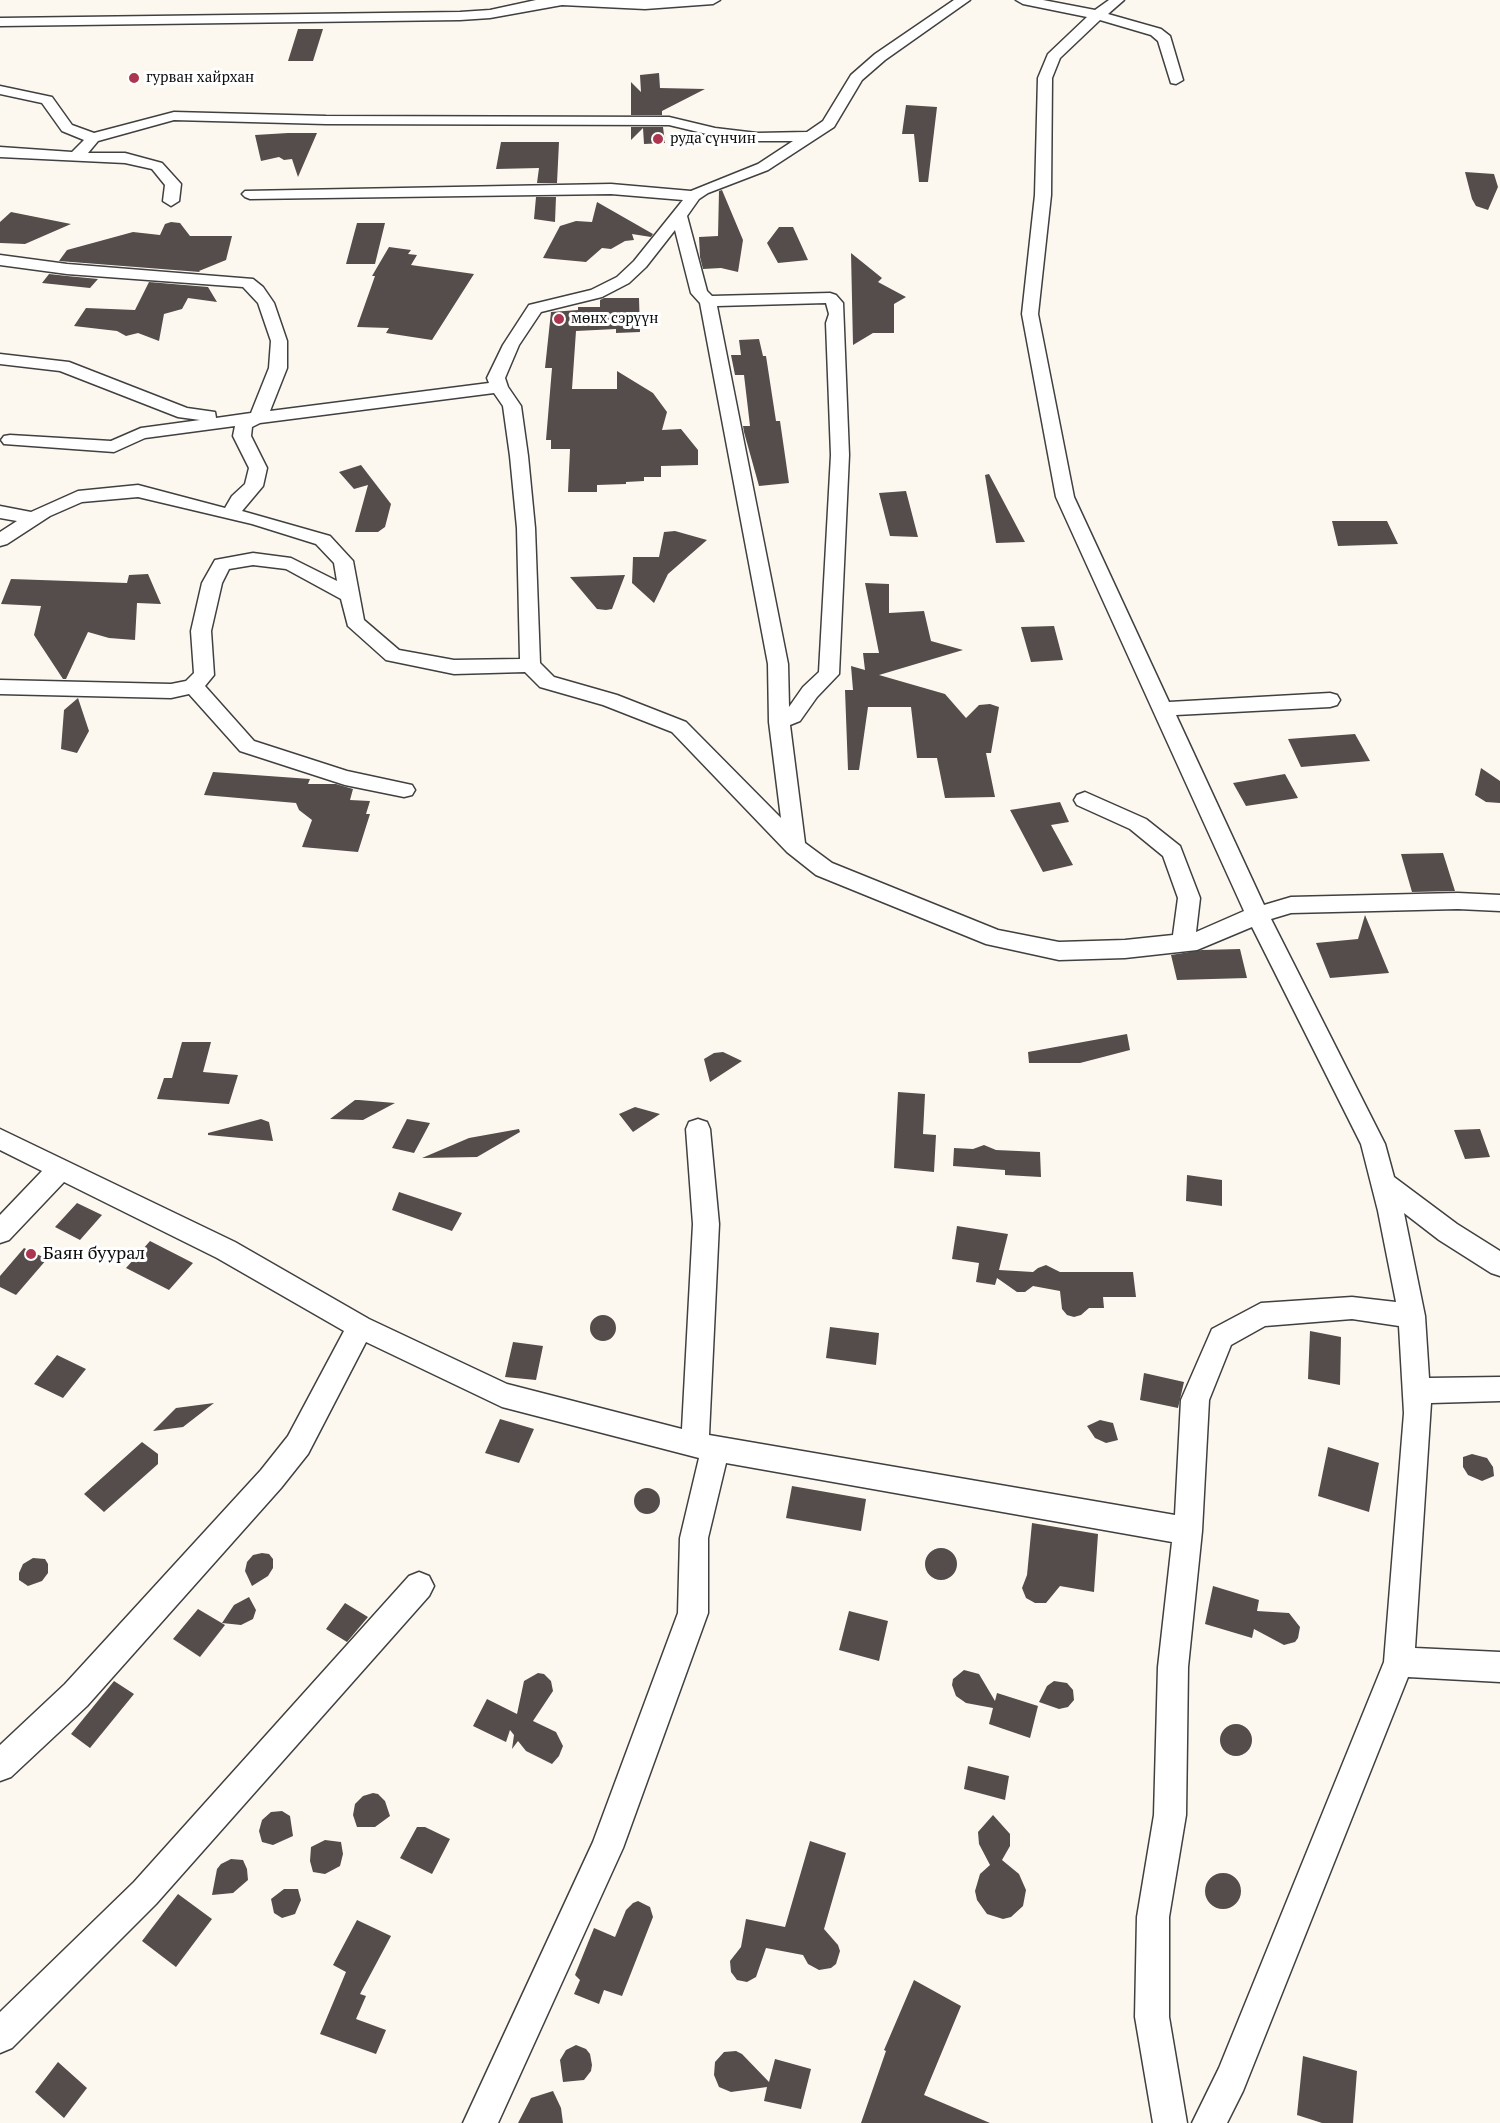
<!DOCTYPE html>
<meta charset="utf-8">
<style>
body{margin:0}
canvas{display:block;background:#fdf8ef}
</style>
<canvas width="1500" height="2123"></canvas>
<script>
const context = document.querySelector('canvas').getContext('2d');
context.lineJoin = 'round';
function fill(path, color) {
  context.fillStyle = color;
  context.fill(path, 'evenodd');
}
function shape(rows) {
  const path = new Path2D();
  for (const r of rows) {
    if (r.length === 3) {
      path.moveTo(r[0] + r[2], r[1]);
      path.arc(r[0], r[1], r[2], 0, 2 * Math.PI);
      continue;
    }
    path.moveTo(r[0], r[1]);
    for (let i = 2; i < r.length; i += 2) path.lineTo(r[i], r[i + 1]);
  }
  return path;
}
function strokePath(path, color, width, dash) {
  context.strokeStyle = color;
  context.lineWidth = width;
  context.lineCap = dash ? 'butt' : 'round';
  context.setLineDash(dash || []);
  context.stroke(path);
}
function write(font, color, halo, rows, align = 'center') {
  context.font = font + ' "PT Serif",serif';
  context.lineWidth = 6;
  context.setLineDash([]);
  context.textBaseline = 'middle';
  context.strokeStyle = halo;
  context.fillStyle = color;
  for (const [text, x, y, turn = 0] of rows) {
    context.save();
    context.translate(x, y);
    context.rotate((+turn || 0) * Math.PI / 180);
    context.textAlign = isNaN(turn) ? turn : align;
    if (halo) context.strokeText(text, 0, 0);
    context.fillText(text, 0, 0);
    context.restore();
  }
}
fill(shape([
 [298,29,323,29,313,61,288,61],
 [659,73,660,88,705,89,662,111,662,115,631,115,631,82,641,92,640,75],
 [906,105,937,107,928,182,919,182,914,134,902,134],
 [631,127,663,127,665,143,644,144,643,128,631,140],
 [288,133,317,133,298,177,292,159,284,160,279,157,261,161,255,135],
 [501,142,559,142,557,183,537,183,539,168,496,169],
 [1465,172,1494,174,1498,187,1488,210,1476,206,1472,199],
 [722,190,743,240,738,272,721,268,703,269,700,257,699,237,718,236,719,191],
 [536,197,556,197,555,222,534,219],
 [597,202,653,234,651,237,632,234,634,240,625,241,611,249,602,248,586,262,543,258,560,226,576,221,592,222],
 [11,212,71,224,25,244,0,243,0,222],
 [171,222,180,223,190,236,232,236,226,260,199,271,200,272,59,261,67,250,133,232,160,235,165,224],
 [357,223,385,223,375,264,346,264],
 [779,227,793,227,808,260,778,263,767,243],
 [389,247,411,250,408,254,417,255,411,265,474,274,432,340,386,333,389,328,357,327,375,276,372,276],
 [851,253,882,278,878,282,906,297,894,304,894,333,873,333,853,345],
 [49,274,67,276,98,279,90,288,42,283],
 [149,282,208,287,217,302,188,298,182,309,164,314,159,341,138,333,126,336,117,331,74,326,86,308,135,310],
 [604,298,639,298,640,332,616,333,616,329,576,331,572,389,617,389,617,371,653,393,667,412,662,430,681,429,698,450,698,465,661,466,661,477,644,477,644,481,626,482,626,484,597,485,597,492,568,492,570,449,551,449,551,440,546,440,552,368,545,368,551,312,578,310,578,307,600,307,600,300],
 [759,339,763,356,766,356,776,421,780,421,789,483,759,486,744,432,743,426,750,426,744,375,735,375,731,355,741,355,739,340],
 [361,465,391,504,385,527,378,532,355,532,368,485,354,489,339,472],
 [989,474,1025,542,996,543,985,475],
 [906,491,918,537,890,536,879,493],
 [1332,521,1387,521,1398,544,1338,546],
 [675,531,707,540,668,574,654,603,632,583,633,557,659,557,664,532],
 [148,574,161,604,137,603,135,640,109,638,88,632,66,679,63,679,34,635,41,606,1,604,11,579,127,583,129,575],
 [625,575,612,609,606,610,597,609,570,577],
 [865,583,889,584,889,613,924,611,931,641,963,650,879,675,945,694,966,718,979,705,990,704,999,707,991,753,986,753,995,797,945,798,937,758,917,758,911,707,868,707,859,770,848,770,845,690,853,690,851,666,865,670,863,653,879,653],
 [1054,626,1063,660,1031,662,1021,627],
 [78,698,89,731,77,753,61,749,64,710],
 [1355,734,1370,761,1301,767,1288,739],
 [1481,768,1500,781,1500,803,1486,802,1475,795],
 [213,772,310,779,308,784,336,784,353,789,350,800,370,801,366,814,370,814,358,852,302,847,312,820,299,810,296,803,204,795],
 [1285,774,1298,798,1246,806,1233,783],
 [1060,802,1069,822,1051,825,1073,865,1043,872,1010,810],
 [1443,853,1455,891,1412,892,1401,854],
 [1365,915,1389,973,1330,978,1316,943,1358,939],
 [1240,949,1247,978,1177,980,1171,955,1202,950],
 [1127,1034,1130,1050,1080,1063,1029,1063,1028,1052],
 [182,1042,211,1042,203,1072,238,1075,229,1104,157,1099,164,1078,172,1078],
 [723,1052,742,1061,710,1082,704,1059,714,1053],
 [898,1092,925,1094,923,1134,936,1135,934,1172,894,1168],
 [355,1100,359,1100,395,1103,363,1120,330,1119],
 [635,1107,660,1114,633,1132,619,1114],
 [261,1119,269,1122,273,1141,208,1135,208,1133],
 [407,1119,430,1123,414,1153,392,1148],
 [519,1129,520,1132,477,1157,422,1158,469,1138],
 [1480,1129,1490,1157,1465,1159,1454,1130],
 [984,1145,996,1150,1040,1152,1041,1177,1005,1175,1005,1170,953,1166,954,1148,973,1149],
 [1187,1175,1222,1180,1222,1206,1186,1201],
 [399,1192,462,1213,452,1231,392,1210],
 [77,1203,102,1215,80,1240,55,1227],
 [957,1226,1008,1234,999,1270,1033,1272,1038,1268,1046,1265,1060,1272,1133,1272,1136,1297,1103,1297,1104,1308,1089,1308,1081,1315,1074,1317,1067,1315,1062,1309,1060,1291,1033,1286,1025,1292,1017,1292,997,1278,995,1285,976,1282,979,1263,952,1259],
 [150,1241,193,1263,169,1290,126,1268],
 [24,1248,47,1259,16,1295,0,1287,0,1276],
 [603,1328,13],
 [830,1327,879,1333,876,1365,826,1358],
 [1310,1331,1341,1337,1340,1385,1308,1379],
 [513,1342,543,1346,536,1380,505,1377],
 [57,1355,86,1369,63,1398,34,1384],
 [1144,1373,1184,1382,1178,1408,1140,1400],
 [214,1403,183,1427,153,1431,176,1408],
 [500,1419,534,1429,519,1463,485,1453],
 [1100,1420,1113,1423,1118,1440,1106,1443,1095,1438,1087,1426],
 [142,1442,158,1454,158,1464,104,1512,84,1494],
 [1328,1447,1379,1463,1369,1512,1318,1496],
 [1472,1454,1487,1458,1493,1467,1494,1476,1482,1481,1468,1475,1463,1467,1463,1457],
 [792,1486,866,1499,861,1531,786,1518],
 [647,1501,13],
 [1032,1523,1098,1534,1094,1592,1060,1586,1046,1603,1035,1603,1026,1598,1022,1588,1027,1575],
 [941,1564,16],
 [262,1553,269,1554,273,1559,273,1568,268,1576,252,1586,245,1571,247,1562,253,1555],
 [33,1558,45,1559,48,1564,48,1573,42,1581,28,1586,19,1580,19,1573,23,1564],
 [1213,1586,1259,1600,1257,1611,1289,1613,1300,1627,1298,1638,1295,1642,1284,1645,1254,1629,1252,1638,1205,1624],
 [249,1597,256,1610,253,1619,241,1625,222,1623,234,1605],
 [345,1603,368,1617,347,1642,326,1629],
 [198,1609,225,1625,200,1657,173,1639],
 [849,1611,888,1621,879,1661,839,1650],
 [964,1670,979,1674,995,1701,997,1693,1038,1706,1030,1738,989,1724,993,1708,966,1703,956,1696,952,1685,953,1679],
 [538,1673,544,1674,551,1681,553,1691,533,1721,556,1732,563,1746,559,1756,552,1764,526,1751,518,1741,512,1749,514,1735,510,1730,506,1742,473,1726,487,1699,517,1714,524,1681],
 [114,1681,134,1694,90,1748,71,1734],
 [1054,1681,1067,1683,1073,1690,1074,1700,1068,1707,1059,1709,1039,1702,1047,1686],
 [1236,1740,16],
 [968,1766,1009,1776,1005,1800,964,1789],
 [373,1793,378,1794,385,1801,390,1816,375,1827,357,1827,353,1815,355,1804,363,1796],
 [282,1811,290,1816,293,1836,273,1845,262,1842,259,1831,262,1820,271,1812],
 [993,1815,1010,1834,1010,1846,1002,1860,1019,1874,1026,1890,1023,1906,1011,1917,1003,1919,987,1914,977,1900,975,1891,980,1874,990,1865,979,1844,978,1832],
 [417,1827,425,1827,450,1839,432,1874,400,1858],
 [325,1840,341,1842,343,1854,340,1866,325,1874,313,1872,310,1861,311,1847],
 [810,1841,846,1853,824,1929,838,1945,840,1951,836,1964,831,1968,819,1970,808,1964,803,1955,766,1948,756,1977,747,1982,737,1980,731,1972,730,1961,741,1947,746,1919,785,1927],
 [231,1859,243,1860,247,1869,248,1880,233,1893,212,1895,217,1869,221,1864],
 [1223,1891,18],
 [284,1889,298,1889,301,1900,295,1914,282,1918,274,1913,271,1899],
 [178,1894,212,1919,176,1967,142,1941],
 [638,1901,650,1907,653,1917,622,1996,604,1990,599,2004,574,1994,580,1980,575,1975,594,1928,615,1937,626,1910,633,1903],
 [357,1920,391,1936,360,1994,366,1996,356,2019,386,2030,376,2054,320,2034,346,1972,333,1965],
 [914,1980,961,2006,924,2095,990,2123,861,2123,886,2051,884,2050],
 [576,2045,586,2049,590,2054,592,2065,591,2071,584,2080,563,2082,560,2060,566,2050],
 [736,2051,742,2054,769,2082,775,2059,811,2069,801,2109,764,2101,767,2087,731,2092,719,2087,714,2075,715,2062,724,2052],
 [1303,2056,1357,2071,1353,2123,1322,2123,1297,2115],
 [58,2062,87,2088,64,2118,35,2092],
 [553,2091,561,2108,563,2123,518,2123,531,2098]
]), '#544d4b');
const minor = shape([
 [536,0,720,0,713,4,645,9,562,5,490,18,460,20,0,26,0,18,2,18,460,12,490,10,536,0],
 [954,0,970,0,885,60,862,80,834,127,768,170,708,193,699,199,687,216,707,291,712,296,830,293,836,295,843,303,849,455,839,674,817,697,800,721,790,725,805,843,832,863,998,930,1059,942,1125,940,1173,935,1178,898,1163,856,1130,829,1077,805,1074,800,1077,795,1085,792,1146,819,1180,846,1200,898,1196,932,1244,911,1056,497,1022,314,1035,195,1038,78,1048,54,1087,17,1023,4,1016,0,1043,0,1095,10,1109,0,1124,0,1108,14,1161,29,1170,36,1183,80,1176,84,1171,83,1158,41,1151,35,1100,20,1060,58,1052,78,1051,195,1038,314,1074,497,1169,702,1330,693,1337,695,1340,700,1337,705,1330,707,1176,715,1264,905,1291,897,1458,893,1500,895,1500,911,1458,909,1291,913,1271,919,1385,1144,1394,1177,1457,1224,1500,1251,1500,1276,1491,1273,1439,1240,1404,1213,1425,1316,1429,1378,1500,1377,1500,1401,1431,1403,1415,1648,1500,1652,1500,1682,1408,1677,1243,2091,1227,2123,1192,2123,1219,2068,1384,1662,1404,1413,1399,1326,1352,1319,1265,1326,1231,1345,1209,1400,1202,1531,1188,1667,1186,1815,1169,1917,1169,2017,1187,2123,1153,2123,1135,2017,1137,1917,1154,1815,1158,1667,1172,1542,726,1463,708,1538,708,1613,623,1848,498,2123,463,2123,593,1842,678,1613,680,1538,699,1458,502,1407,366,1342,308,1454,281,1488,87,1706,11,1777,0,1781,0,1745,65,1684,261,1470,288,1436,344,1331,217,1258,64,1182,9,1240,0,1243,0,1215,42,1171,0,1150,0,1129,235,1242,369,1319,507,1384,682,1429,693,1224,686,1129,689,1122,698,1119,707,1122,710,1129,719,1224,709,1435,1175,1515,1181,1400,1212,1329,1261,1303,1352,1297,1396,1302,1378,1211,1361,1144,1252,927,1197,950,1125,958,1059,960,986,944,816,875,787,852,672,732,603,705,540,687,525,672,454,674,386,660,348,626,341,599,286,569,253,565,229,569,222,583,211,631,214,675,205,686,254,741,347,771,412,785,415,790,412,795,404,797,345,785,240,751,189,694,171,698,0,694,0,680,171,684,186,681,194,673,191,631,202,583,215,560,253,553,291,558,337,581,334,563,316,544,252,524,138,497,82,502,50,516,7,544,0,546,0,532,17,521,0,518,0,506,31,512,78,491,138,485,225,508,232,496,245,484,249,468,233,436,235,426,145,438,114,452,4,444,1,440,4,436,10,435,111,441,141,428,200,420,178,417,60,371,0,364,0,354,69,362,187,408,215,412,216,418,251,413,269,368,271,341,258,303,243,287,67,274,0,265,0,255,67,264,253,279,263,287,274,303,287,341,287,368,270,411,489,383,487,378,503,345,529,305,591,290,617,277,634,261,683,200,611,194,250,199,245,197,242,194,245,191,611,184,691,191,758,164,793,141,757,141,715,136,669,125,326,124,174,120,98,141,88,153,125,153,162,163,181,184,179,201,171,206,163,201,165,185,152,169,125,163,0,157,0,147,72,152,84,140,62,131,42,103,0,94,0,86,52,97,72,125,94,133,174,112,326,116,669,117,715,128,757,133,807,132,823,121,851,75,875,54,954,0],
 [675,230,691,293,700,303,768,664,769,722,781,818,686,722,617,695,554,677,540,663,535,528,528,456,521,406,508,387,505,378,519,345,541,312,602,297,629,283,646,267,675,230],
 [826,303,829,314,826,323,831,455,819,672,803,687,789,707,788,664,717,306,826,303],
 [494,393,503,406,510,456,517,528,520,659,454,660,399,650,364,620,353,561,330,536,242,511,263,486,267,468,251,436,252,427,260,423,494,393],
 [419,1572,429,1576,434,1586,429,1596,156,1904,12,2048,0,2053,0,2012,134,1882,409,1576,419,1572]
]);
strokePath(minor, '#404040', 3);
fill(minor, '#fff');
for (const [x, y, r, color] of [
 [134,78,6,"#ac364f"],
 [658,139,6,"#ac364f"],
 [559,319,6,"#ac364f"],
 [31,1254,6,"#ac364f"]
]) {
  const dot = new Path2D();
  dot.arc(x, y, r, 0, 2 * Math.PI);
  context.fillStyle = color;
  context.fill(dot);
  strokePath(dot, '#fff', 2);
}
write('15px', '#0d0d0d', '#fff', [
 ["гурван хайрхан",146,78],
 ["руда сүнчин",670,139],
 ["мөнх сэрүүн",571,319]
], 'left');
write('18px', '#0d0d0d', '#fff', [
 ["Баян буурал",43,1254]
], 'left');
</script>
